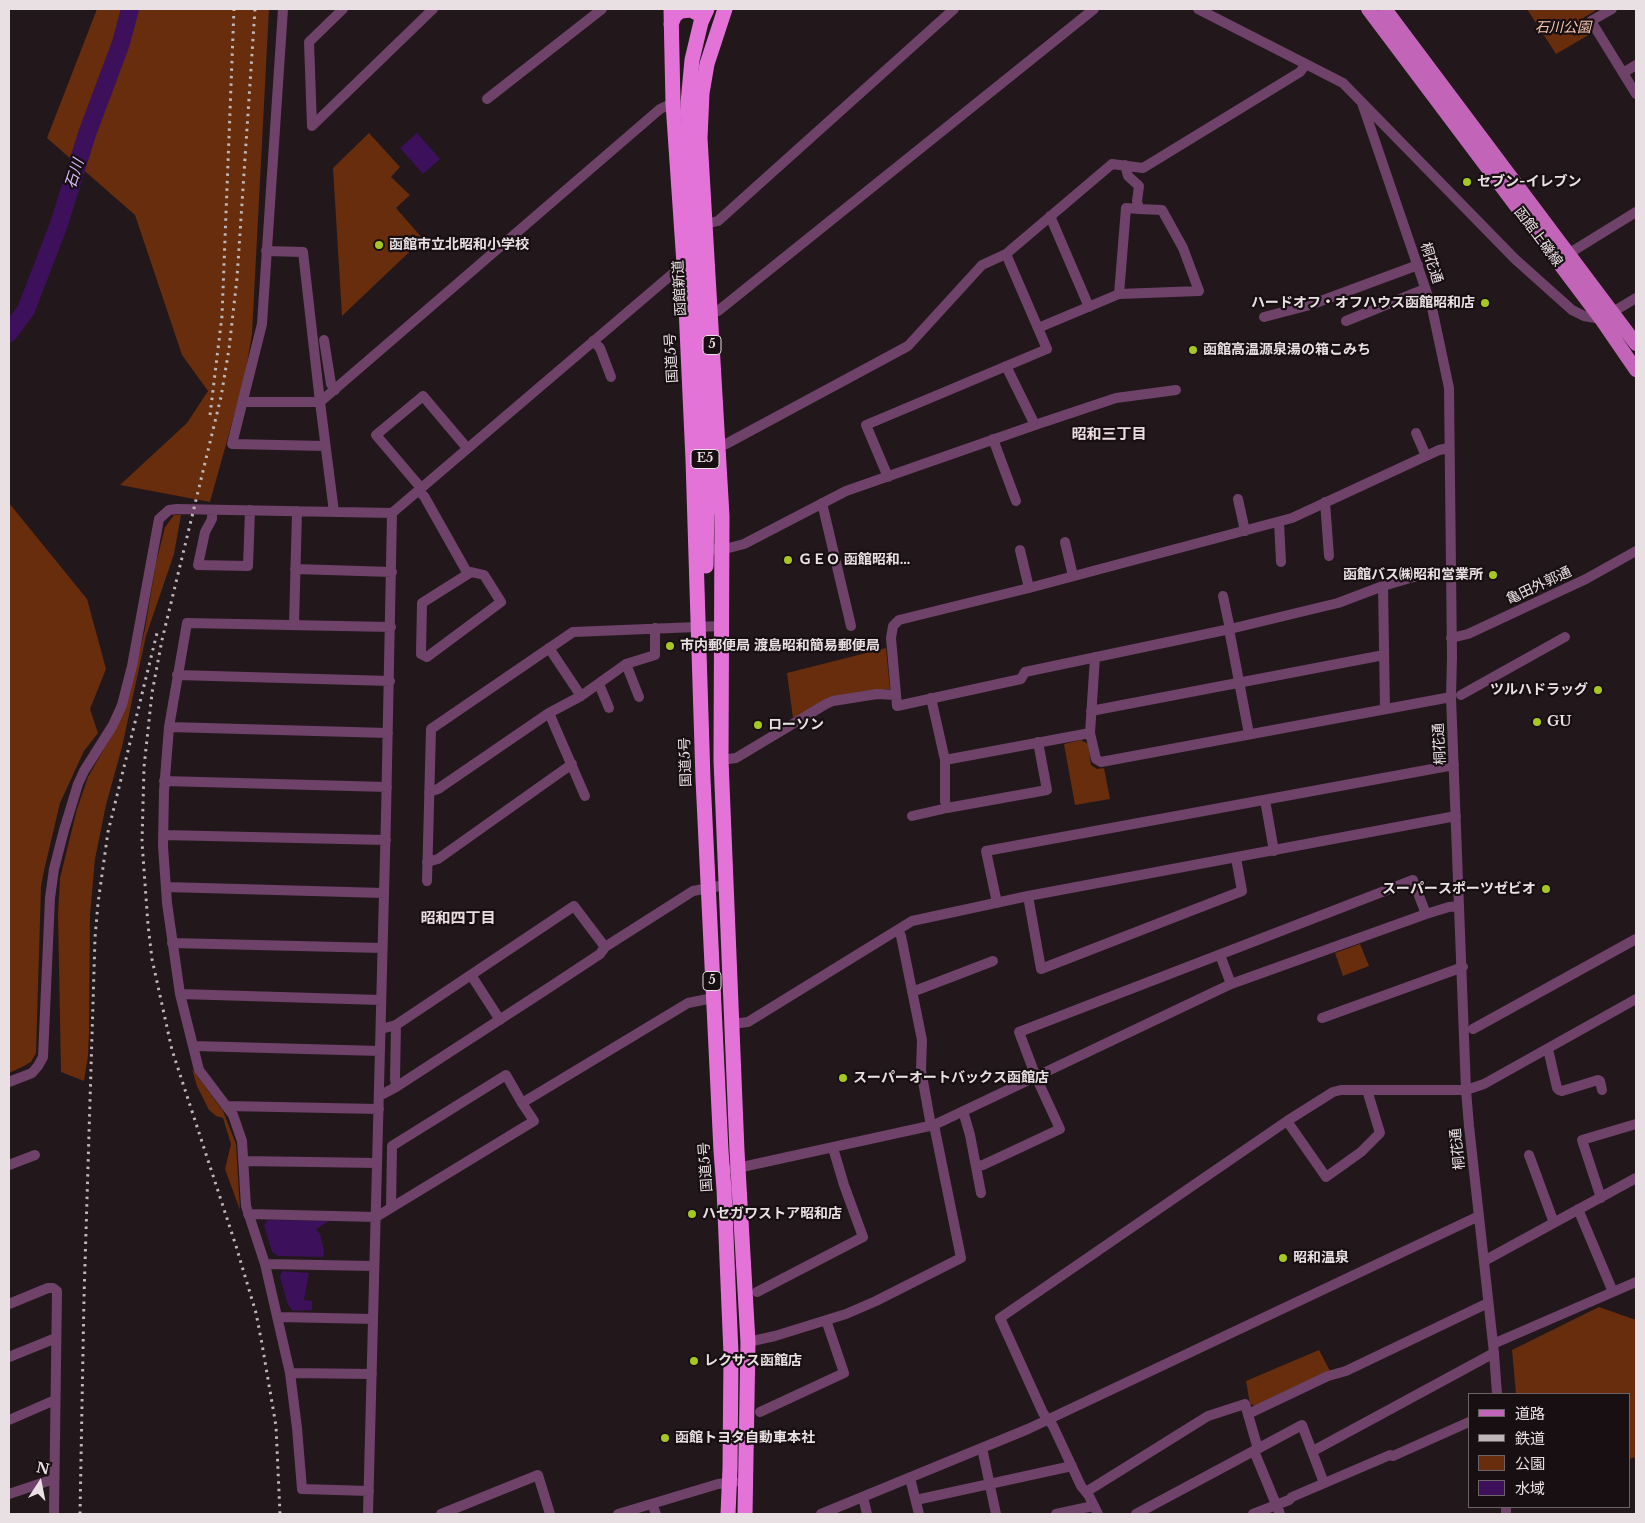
<!DOCTYPE html>
<meta charset="utf-8">
<style>
body{margin:0}
#map{position:relative;width:1645px;height:1523px;overflow:hidden;background:#22171b;font-family:"Libre Baskerville","Noto Sans JP",serif}
canvas{display:block}
.frame{position:absolute;inset:0;border:10px solid #e8e0e2;pointer-events:none}
.legend{position:absolute;left:1468px;top:1393px;width:162px;height:115px;box-sizing:border-box;background:#180f12;border:1px solid #6b6365;margin:0;padding:6px 9px;list-style:none;font-size:15px;color:#e8e0e2}
.legend li{display:flex;align-items:center;gap:10px;height:25px}
.legend b{width:25px;border:1px solid #6b6365}
.north{position:absolute;left:15px;top:1458px;width:50px;height:50px;-webkit-text-stroke:4px #180f12;paint-order:stroke;rotate:11deg;font-size:14px;font-weight:700;line-height:20px;text-align:center;color:#e8e0e2}
.north::after{content:'';display:block;margin:auto;width:18px;height:22px;background:#e8e0e2;clip-path:polygon(50% 0,100% 100%,50% 72%,0 100%)}
</style>
<div id="map">
<canvas width="1645" height="1523"></canvas>
<div class="frame"></div>
<ul class="legend">
<li><b style="height:6px;background:#c265b9"></b>道路</li>
<li><b style="height:6px;background:#bfb6b9"></b>鉄道</li>
<li><b style="height:14px;background:#672d0c"></b>公園</li>
<li><b style="height:14px;background:#3c105b"></b>水域</li>
</ul>
<div class="north">N</div>
</div>
<script>
const context = document.querySelector('canvas').getContext('2d');
context.lineJoin = 'round';
function fill(path, color) {
  context.fillStyle = color;
  context.fill(path, 'evenodd');
}
function shape(rows) {
  const path = new Path2D();
  for (const r of rows) {
    path.moveTo(r[0], r[1]);
    for (let i = 2; i < r.length; i += 2) path.lineTo(r[i], r[i + 1]);
  }
  return path;
}
function strokePath(path, color, width, dash) {
  context.strokeStyle = color;
  context.lineWidth = width;
  context.lineCap = dash ? 'butt' : 'round';
  context.setLineDash(dash || []);
  context.stroke(path);
}
function write(font, color, halo, rows, align = 'center') {
  context.font = font + ' "Libre Baskerville","Noto Sans JP",serif';
  context.lineWidth = 4.5;
  context.setLineDash([]);
  context.textBaseline = 'middle';
  context.strokeStyle = halo;
  context.fillStyle = color;
  for (const [text, x, y, turn = 0] of rows) {
    context.save();
    context.translate(x, y);
    context.rotate((+turn || 0) * Math.PI / 180);
    context.textAlign = isNaN(turn) ? turn : align;
    if (halo) context.strokeText(text, 0, 0);
    context.fillText(text, 0, 0);
    context.restore();
  }
}
fill(shape([
 [97,9,269,9,252,334,245,376,210,502,120,485,187,423,208,391,182,355,135,215,47,138],
 [1527,9,1598,9,1583,18,1592,33,1556,54],
 [369,133,400,167,391,177,410,195,396,208,423,239,342,316,333,168],
 [9,503,87,599,106,669,90,709,98,733,84,751,60,803,43,875,41,887,36,1053,31,1062,24,1066,9,1073],
 [174,515,181,515,174,554,146,636,122,747,106,805,95,859,90,915,89,1033,88,1056,84,1081,61,1072,58,914,60,878,77,809,88,777,121,719,134,674,145,629,156,563,165,527],
 [886,648,890,689,841,696,793,718,787,673],
 [1081,740,1088,744,1091,765,1097,769,1104,768,1110,799,1075,805,1064,744],
 [1360,944,1369,966,1343,976,1335,953],
 [192,1069,223,1111,236,1144,240,1210,225,1169,231,1144,223,1118,216,1116,209,1110,197,1086],
 [1599,1307,1636,1320,1636,1457,1629,1459,1629,1394,1516,1394,1512,1350],
 [1319,1350,1330,1371,1255,1406,1250,1404,1246,1381]
]), '#672d0c');
fill(shape([
 [417,133,440,159,423,174,400,148],
 [268,1220,329,1221,316,1229,320,1234,324,1250,323,1257,278,1256,272,1252,264,1225],
 [282,1271,309,1273,304,1300,312,1301,312,1310,293,1311,288,1305,280,1277]
]), '#3c105b');
strokePath(shape([
 [9,333,26,310,59,224,87,134,121,43,130,9]
]), '#3c105b', 18);
strokePath(shape([
 [283,9,262,324,232,444,325,446],
 [343,9,309,42,312,126,433,9],
 [1198,9,1343,83,1515,259,1572,310,1584,316,1601,319,1636,298],
 [1612,9,1591,21,1636,94],
 [1623,73,1636,65],
 [487,99,602,9],
 [1362,103,1432,308,1449,388,1452,658,1451,697,1466,1090,1469,1126,1494,1353,1497,1394],
 [1050,216,1089,307],
 [705,224,718,221,954,9],
 [266,251,303,252,320,402,334,512],
 [1568,254,1636,212],
 [1119,294,1126,208,1139,209],
 [718,311,1094,9],
 [1264,317,1310,305,1418,265],
 [1346,321,1425,289],
 [1038,328,1119,294,1199,291,1183,248,1162,210,1139,209,1137,201,1139,186,1128,176,1125,165],
 [324,340,331,384,335,390],
 [593,341,600,348,611,377],
 [1006,366,1035,425],
 [243,402,320,402,660,109,673,103],
 [1416,433,1426,456],
 [993,439,1016,501],
 [714,446,726,444,908,346,982,265,1006,254,1112,164,1143,168,1300,72,1306,64],
 [1449,448,1439,450,1426,456,1292,518,1029,588,899,620,893,626,891,638,897,706,1021,679,1025,672,1230,629,1338,603,1383,586,1417,576,1450,572],
 [888,477,866,425,1047,349,1006,254],
 [421,488,376,435,423,396,467,448],
 [418,491,424,496,468,574,471,572,484,575,501,602,427,657,421,654,422,603,468,574],
 [1238,499,1245,531],
 [1325,502,1329,556],
 [822,503,851,626],
 [212,510,212,519,205,532,198,565,248,566,250,510],
 [1279,522,1281,562],
 [1065,542,1073,576],
 [707,549,721,550,744,544,846,491,1035,425,1116,398,1176,390],
 [1020,550,1029,588],
 [295,569,392,572],
 [1383,586,1385,709],
 [1223,596,1230,629],
 [294,625,297,511],
 [1229,629,1249,734],
 [1451,638,1468,634,1586,579,1636,551],
 [549,648,581,696],
 [1095,657,1090,733,1096,759,1101,762,1451,697],
 [626,664,639,697],
 [177,675,390,681],
 [599,684,609,708],
 [1461,695,1565,637],
 [931,698,945,760,945,801,947,808,1047,790,1038,742],
 [1091,711,1384,655],
 [549,713,585,796],
 [169,727,388,733],
 [721,760,736,758,826,704,833,701,877,694,896,695],
 [945,760,1090,733],
 [164,781,387,787],
 [429,792,438,789,549,713,581,696,626,664,655,655,655,628],
 [1265,800,1274,851],
 [912,816,947,808],
 [163,835,386,840],
 [427,862,438,859,572,764],
 [427,881,431,729,573,632,721,626],
 [166,887,384,893],
 [1028,896,1041,969,1242,891,1236,858],
 [997,903,986,851,1454,765],
 [898,930,901,936,922,1040,921,1070,931,1126],
 [172,943,382,948],
 [1220,955,1231,984],
 [471,975,500,1020],
 [912,992,993,961],
 [180,994,381,1000],
 [1322,1018,1463,967],
 [732,1024,748,1022,912,921,1028,896,1456,816],
 [396,1025,395,1079,396,1087],
 [381,1029,396,1025,574,906,605,947],
 [1473,1029,1636,939],
 [193,1046,380,1051],
 [1548,1049,1557,1088,1559,1090,1562,1091,1598,1080,1600,1081,1602,1090],
 [9,1082,32,1073,38,1066,43,1057,50,898,54,869,64,830,78,784,84,771,113,725,122,705,132,666,159,519,169,510,177,509,392,513,684,264],
 [1367,1090,1466,1090,1484,1084,1636,999],
 [379,1096,396,1087,550,987,600,954,605,947,693,891,725,885],
 [226,1106,379,1109],
 [963,1111,970,1135,981,1193],
 [1529,1155,1554,1223],
 [243,1161,377,1163],
 [9,1165,35,1155],
 [977,1166,983,1165,1060,1129,1036,1077,1019,1032,1413,880,1426,914],
 [733,1169,934,1125,1231,984,1426,914,1449,907,1459,906],
 [1601,1198,1582,1140,1636,1124],
 [391,1208,392,1146,506,1075,522,1103],
 [1578,1209,1613,1292],
 [248,1214,376,1217,534,1121,522,1103,688,1003,713,998],
 [1484,1261,1636,1178],
 [265,1264,374,1266],
 [757,1292,863,1237,844,1185,833,1148],
 [9,1304,48,1288,53,1288,57,1291,54,1514],
 [278,1317,373,1319],
 [748,1342,775,1336,846,1314,876,1301,961,1258,934,1125],
 [1493,1344,1636,1282],
 [9,1357,56,1338],
 [290,1373,372,1374],
 [760,1412,844,1373,826,1320],
 [1248,1414,1328,1376,1346,1371,1488,1303],
 [9,1420,55,1400],
 [982,1448,996,1514],
 [1254,1451,1280,1514],
 [1313,1451,1494,1353],
 [910,1478,919,1514],
 [369,1491,302,1489,297,1428,290,1373,265,1264,246,1206,242,1141,233,1115,199,1070,180,994,167,903,163,846,164,791,169,727,187,623,391,627],
 [1086,1492,1208,1416,1245,1404,1258,1449],
 [9,1494,54,1479],
 [863,1497,867,1514],
 [916,1500,1072,1466],
 [652,1504,656,1514],
 [1506,1507,1506,1514],
 [368,1514,386,816,392,513],
 [441,1514,538,1475,550,1514],
 [618,1514,718,1484,735,1482],
 [821,1514,1028,1429,1479,1216],
 [1056,1514,1093,1506],
 [1098,1514,1089,1496,1081,1486,1053,1426,1043,1413,1000,1318,1287,1121,1333,1092,1341,1090,1367,1090,1380,1133,1361,1152,1326,1177,1287,1121],
 [1136,1514,1302,1425,1324,1483],
 [1253,1514,1289,1500,1292,1497,1390,1455,1393,1456,1469,1422]
]), '#6e4269', 10);
strokePath(shape([
 [1368,9,1601,319,1636,370],
 [1385,9,1636,344]
]), '#c265b9', 14);
strokePath(shape([
 [671,9,673,103,684,264,693,460,703,779,721,1151,724,1189,731,1354,730,1468,728,1514],
 [725,9,707,64,702,93,700,138,722,516,721,760,737,1151,748,1342,745,1514],
 [671,24,675,15,681,11,691,10,699,14],
 [696,291,707,500,706,566]
]), '#e473d8', 15);
strokePath(shape([
 [255,9,237,278,229,349,221,397,162,640,152,693,144,767,142,842,148,925,152,959,172,1050,236,1246,256,1313,262,1344,276,1426,280,1514],
 [210,415,222,316,234,9],
 [80,1514,84,1297,95,938,98,903,108,832,158,629]
]), '#bfb6b9', 3, [2.5, 5]);
strokePath(shape([
 [696,291,688,103,692,60,701,22,707,9]
]), '#e473d8', 15);
for (const [x, y, r, color] of [
 [1467,182,5,"#a6c820"],
 [379,245,5,"#a6c820"],
 [1485,303,5,"#a6c820"],
 [1193,350,5,"#a6c820"],
 [788,560,5,"#a6c820"],
 [1493,575,5,"#a6c820"],
 [670,646,5,"#a6c820"],
 [1598,690,5,"#a6c820"],
 [1537,722,5,"#a6c820"],
 [758,725,5,"#a6c820"],
 [1546,889,5,"#a6c820"],
 [843,1078,5,"#a6c820"],
 [692,1214,5,"#a6c820"],
 [1283,1258,5,"#a6c820"],
 [694,1361,5,"#a6c820"],
 [665,1438,5,"#a6c820"]
]) {
  const dot = new Path2D();
  dot.arc(x, y, r, 0, 2 * Math.PI);
  context.fillStyle = color;
  context.fill(dot);
  strokePath(dot, '#180f12', 2);
}
for (const [x, y, w] of [
 [712,345,18],
 [705,459,28],
 [712,981,18]
]) {
  const box = new Path2D();
  box.roundRect(x - w / 2, y - 9.5, w, 19, 4);
  context.fillStyle = '#180f12';
  context.fill(box);
  strokePath(box, '#e8e0e2', 1);
}
write('bold 12px', '#e8e0e2', null, [
 ["5",712,345],
 ["E5",705,459],
 ["5",712,981]
]);
write('italic 14px', '#f7c7b1', '#180f12', [
 ["石川公園",1563,28]
]);
write('bold 14px', '#e8e0e2', '#180f12', [
 ["セブン-イレブン",1477,182],
 ["函館市立北昭和小学校",389,245],
 ["ハードオフ・オフハウス函館昭和店",1475,303,"right"],
 ["函館高温源泉湯の箱こみち",1203,350],
 ["ＧＥＯ 函館昭和…",798,560],
 ["函館バス㈱昭和営業所",1483,575,"right"],
 ["市内郵便局 渡島昭和簡易郵便局",680,646],
 ["ツルハドラッグ",1588,690,"right"],
 ["GU",1547,722],
 ["ローソン",768,725],
 ["スーパースポーツゼビオ",1536,889,"right"],
 ["スーパーオートバックス函館店",853,1078],
 ["ハセガワストア昭和店",702,1214],
 ["昭和温泉",1293,1258],
 ["レクサス函館店",704,1361],
 ["函館トヨタ自動車本社",675,1438]
], 'left');
write('14px', '#e8e0e2', '#180f12', [
 ["函館上磯線",1538,237,53],
 ["桐花通",1431,263,72],
 ["函館新道",680,288,-93],
 ["国道5号",672,358,-93],
 ["亀田外郭通",1539,586,-25],
 ["桐花通",1440,744,-93],
 ["国道5号",686,762,-92],
 ["桐花通",1458,1149,-96],
 ["国道5号",706,1167,-94]
]);
write('italic 15px', '#dbbdfd', '#180f12', [
 ["石川",75,174,-72]
]);
write('bold 15px', '#ebdce0', '#180f12', [
 ["昭和三丁目",1109,435],
 ["昭和四丁目",458,919]
]);
</script>
